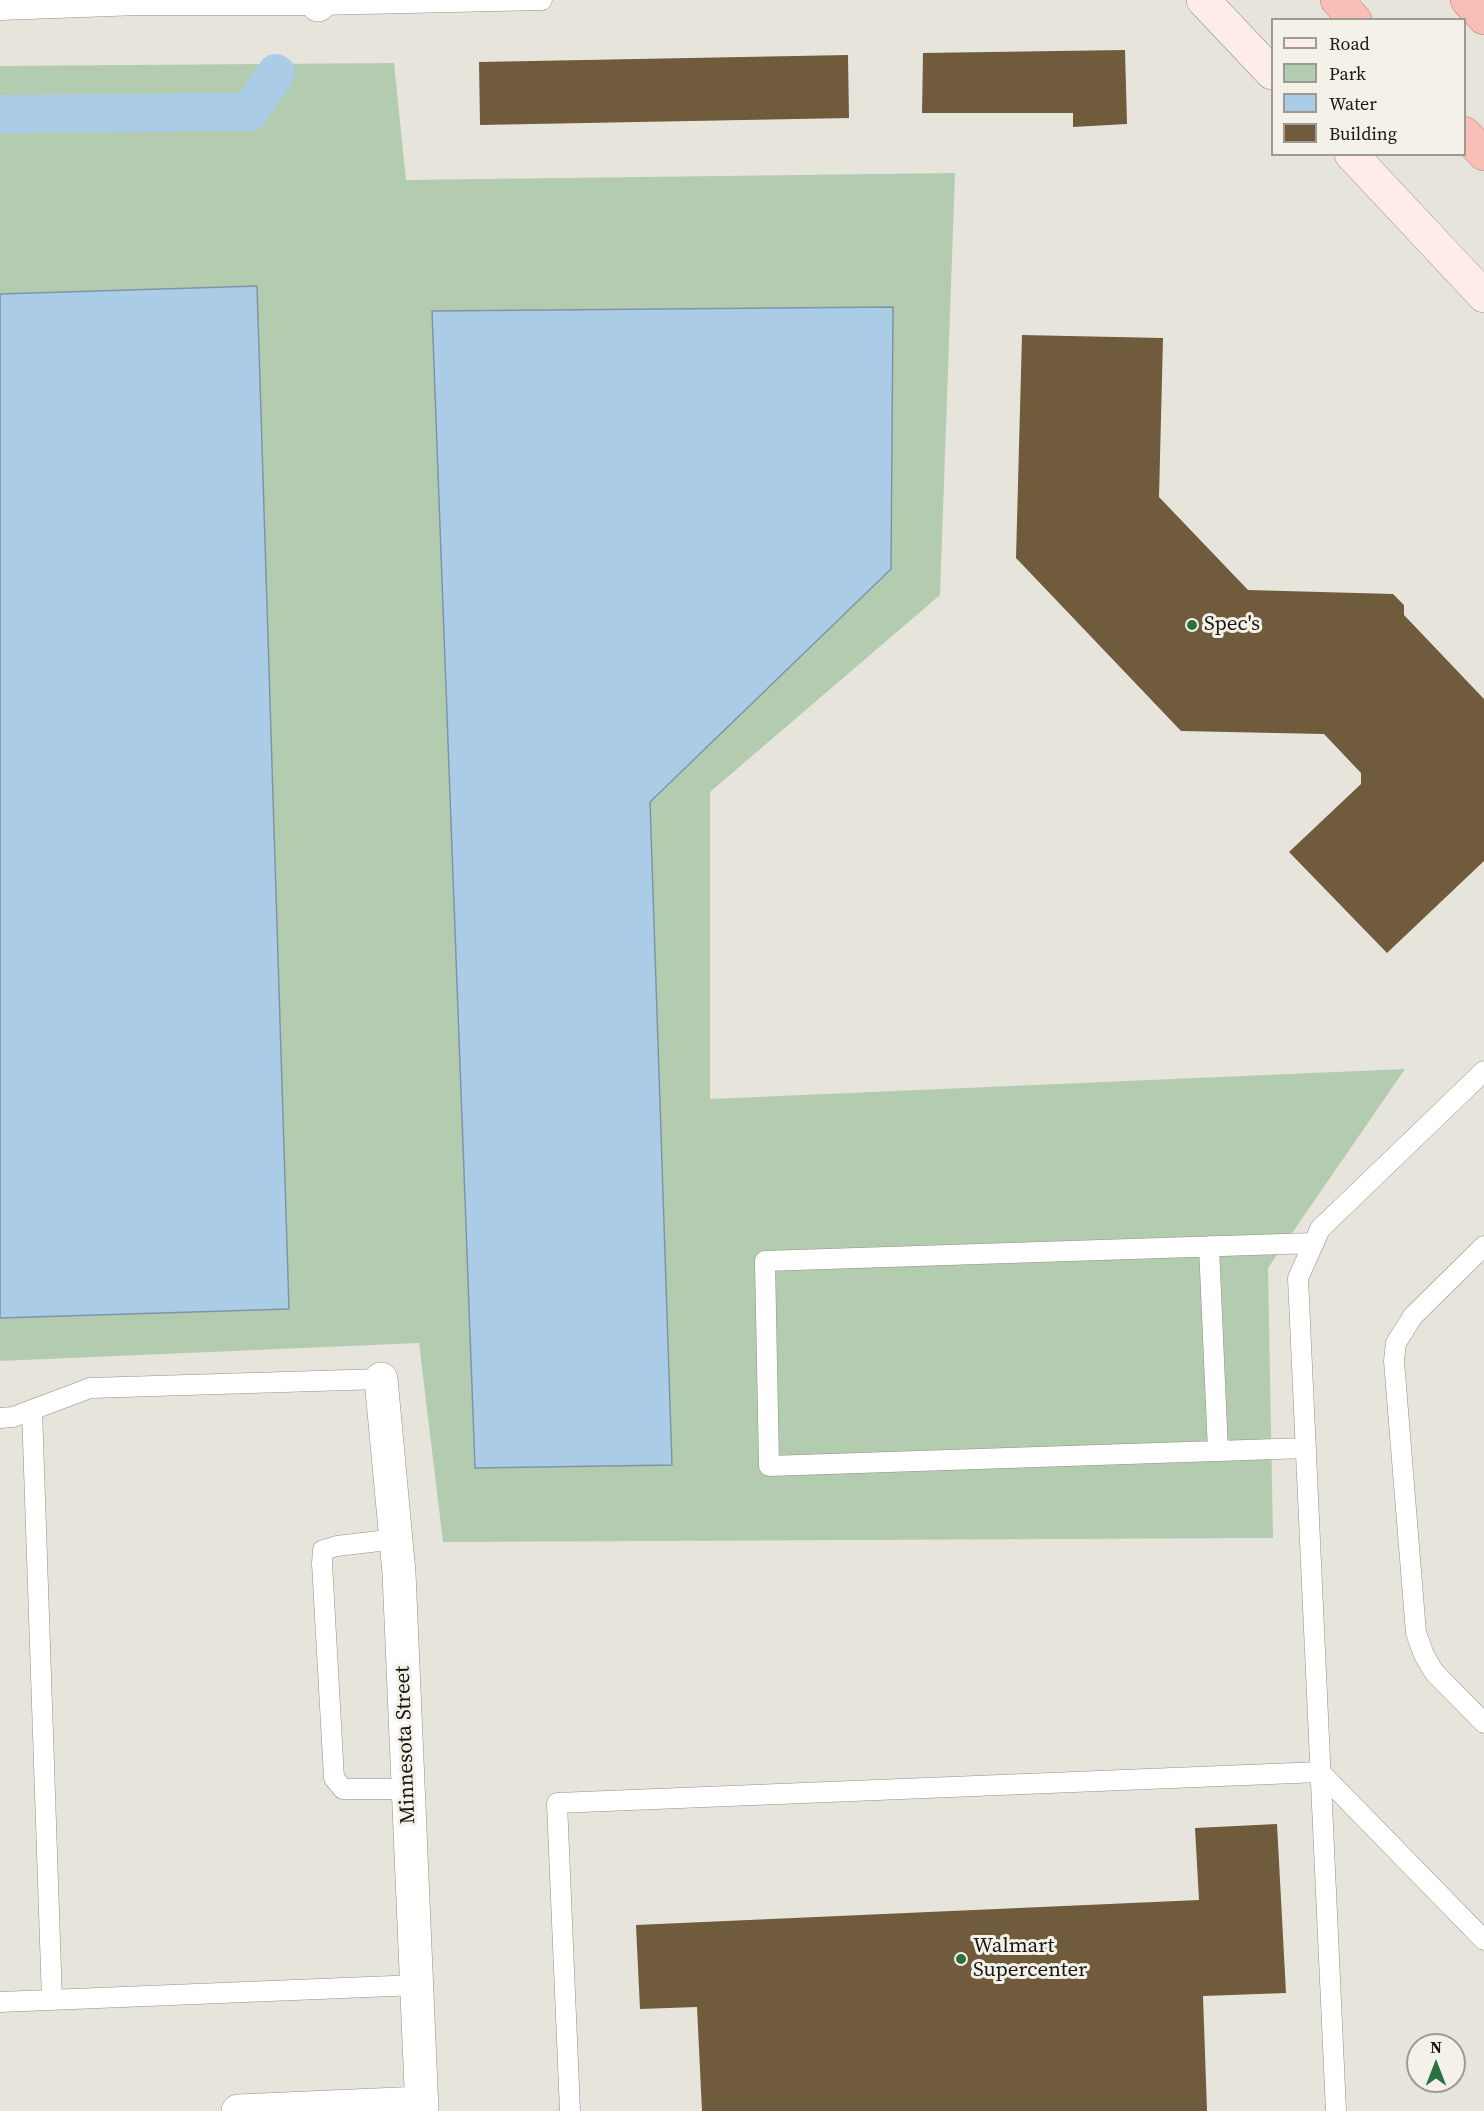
<!DOCTYPE html>
<style>
body{margin:0}
#map{position:relative;width:1484px;height:2111px;overflow:hidden;background:#e7e5db;font-family:"Source Serif 4",serif}
canvas{display:block}
.legend{position:absolute;left:1271px;top:18px;width:195px;height:138px;box-sizing:border-box;background:#f4f2e8;border:2px solid #9c9a92;margin:0;padding:8px 10px;list-style:none;font-size:18px;color:#171612}
.legend li{display:flex;align-items:center;gap:12px;height:30px}
.legend b{width:30px;border:2px solid #9c9a92}
.north{position:absolute;left:1406px;top:2033px;width:60px;height:60px;box-sizing:border-box;background:#f4f2e8;border:2px solid #9c9a92;border-radius:50%;rotate:0deg;font-size:16px;font-weight:700;line-height:24px;text-align:center;color:#171612}
.north::after{content:'';display:block;margin:auto;width:21px;height:27px;background:#2c723e;clip-path:polygon(50% 0,100% 100%,50% 72%,0 100%)}
</style>
<div id="map">
<canvas width="1484" height="2111"></canvas>
<ul class="legend">
<li><b style="height:8px;background:#fdece9"></b>Road</li>
<li><b style="height:16px;background:#b3ccb0"></b>Park</li>
<li><b style="height:16px;background:#abcce7"></b>Water</li>
<li><b style="height:16px;background:#705b3d"></b>Building</li>
</ul>
<div class="north">N</div>
</div>
<script>
const context = document.querySelector('canvas').getContext('2d');
context.lineJoin = 'round';
function fill(path, color) {
  context.fillStyle = color;
  context.fill(path, 'evenodd');
}
function shape(rows) {
  const path = new Path2D();
  for (const r of rows) {
    path.moveTo(r[0], r[1]);
    for (let i = 2; i < r.length; i += 2) path.lineTo(r[i], r[i + 1]);
  }
  return path;
}
function strokePath(path, color, width, dash) {
  context.strokeStyle = color;
  context.lineWidth = width;
  context.lineCap = dash ? 'butt' : 'round';
  context.setLineDash(dash || []);
  context.stroke(path);
}
function write(font, color, halo, rows, align = 'center') {
  context.font = font + ' "Source Serif 4",serif';
  context.lineWidth = 6;
  context.setLineDash([]);
  context.textBaseline = 'middle';
  context.strokeStyle = halo;
  context.fillStyle = color;
  for (const [text, x, y, turn = 0] of rows) {
    context.save();
    context.translate(x, y);
    context.rotate((+turn || 0) * Math.PI / 180);
    context.textAlign = isNaN(turn) ? turn : align;
    if (halo) context.strokeText(text, 0, 0);
    context.fillText(text, 0, 0);
    context.restore();
  }
}
fill(shape([
 [394,63,406,180,955,173,940,595,710,792,710,1099,1405,1069,1268,1268,1273,1538,443,1542,419,1343,0,1361,0,66]
]), '#b3ccb0');
const water = shape([
 [257,286,289,1309,0,1318,0,294,257,286],
 [893,307,891,569,650,802,672,1465,475,1468,432,311,893,307]
]);
fill(water, '#abcce7');
strokePath(water, '#7f95a7', 1.5);
strokePath(shape([
 [0,114,249,112,276,73]
]), '#abcce7', 38);
fill(shape([
 [1125,50,1127,124,1073,127,1073,113,922,113,923,53],
 [848,55,849,118,480,125,479,62],
 [1022,335,1163,338,1159,497,1248,590,1393,594,1404,605,1404,615,1484,699,1484,861,1387,953,1289,852,1361,784,1361,773,1324,734,1181,731,1016,558],
 [1277,1824,1286,1993,1203,1996,1207,2111,702,2111,697,2007,640,2009,636,1925,1199,1900,1195,1828]
]), '#705b3d');
const service = shape([
 [0,10,139,5,318,5,542,0],
 [1209,1246,1218,1451],
 [1484,1246,1413,1316,1396,1343,1394,1361,1416,1633,1424,1655,1434,1672,1484,1723],
 [32,1410,52,2000],
 [0,1418,13,1417,90,1388,381,1379],
 [1306,1448,769,1466,765,1261,1314,1243],
 [396,1539,337,1546,323,1550,322,1563,334,1778,343,1789,408,1789],
 [0,2002,417,1985],
 [570,2111,557,1803,1320,1772,1484,1940],
 [1336,2111,1298,1278,1320,1229,1484,1071]
]);
const minor = shape([
 [317,0,318,5],
 [381,1379,399,1573,422,2111],
 [238,2111,422,2103]
]);
const secondary = shape([
 [1203,0,1272,73],
 [1351,154,1484,296]
]);
const motorway = shape([
 [1337,0,1355,20],
 [1467,0,1484,18],
 [1464,133,1484,154]
]);
strokePath(service, '#918f86', 21);
strokePath(minor, '#918f86', 34);
strokePath(secondary, '#918f86', 34);
strokePath(motorway, '#aa837d', 34);
strokePath(service, '#fff', 20);
strokePath(minor, '#fff', 33);
strokePath(secondary, '#fdece9', 33);
strokePath(motorway, '#f9beb6', 33);
for (const [x, y, r, color] of [
 [1192,625,6,"#2c723e"],
 [961,1959,6,"#2c723e"]
]) {
  const dot = new Path2D();
  dot.arc(x, y, r, 0, 2 * Math.PI);
  context.fillStyle = color;
  context.fill(dot);
  strokePath(dot, '#f4f2e8', 2);
}
write('21px', '#171612', '#f4f2e8', [
 ["Spec's",1204,625],
 ["Walmart",973,1947],
 ["Supercenter",973,1971]
], 'left');
write('21px', '#171612', '#f4f2e8', [
 ["Minnesota Street",406,1745,-92]
]);
</script>
